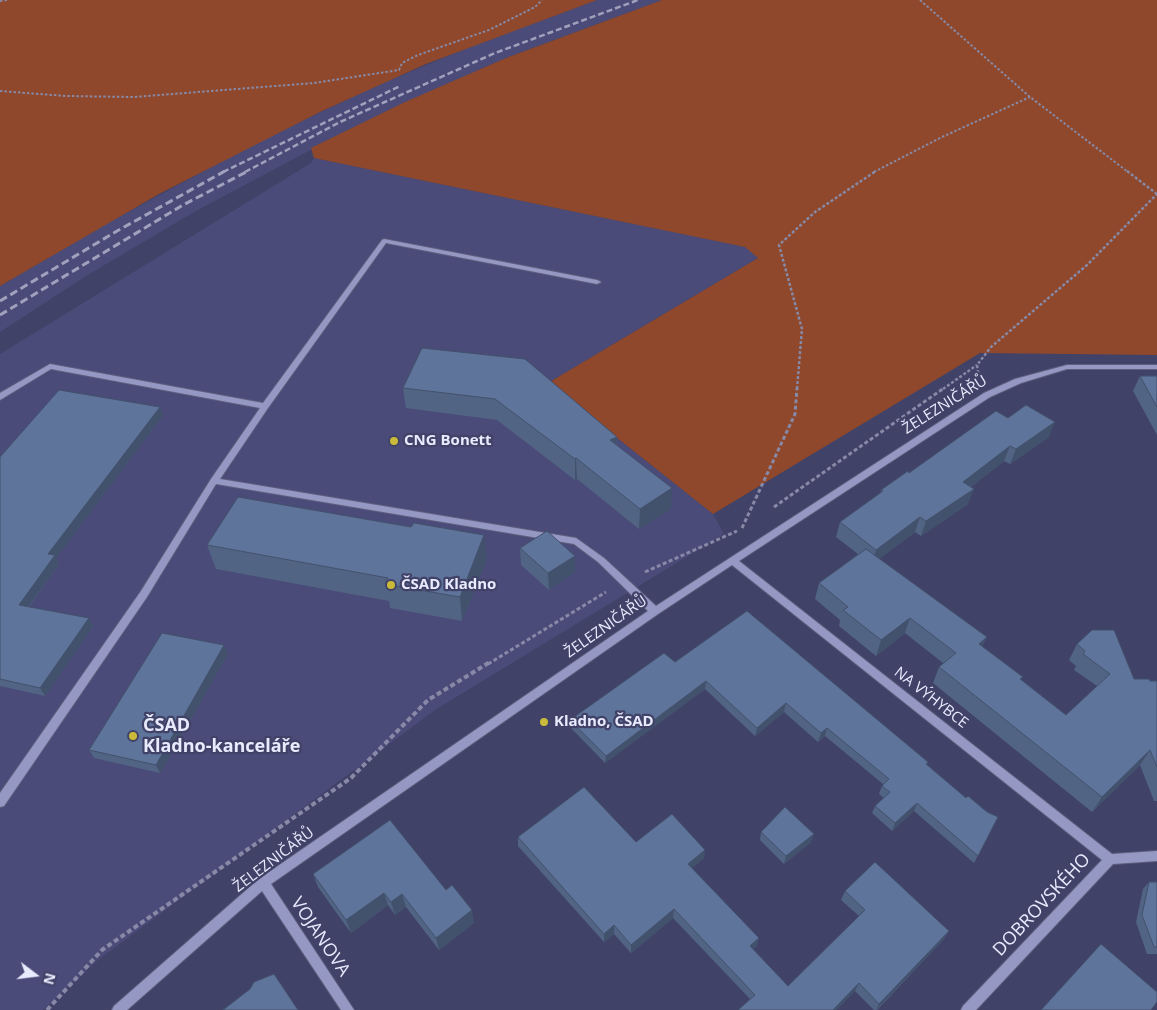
<!DOCTYPE html>
<meta charset="utf-8">
<style>
body{margin:0}
#map{position:relative;width:1157px;height:1010px;overflow:hidden;background:#414268;font-family:"Open Sans",sans-serif}
canvas{display:block}
.north{position:absolute;left:10px;top:950px;width:50px;height:50px;-webkit-text-stroke:4px #414268;paint-order:stroke;rotate:105deg;font-size:14px;font-weight:700;line-height:20px;text-align:center;color:#e8eafd}
.north::after{content:'';display:block;margin:auto;width:18px;height:22px;background:#e8eafd;clip-path:polygon(50% 0,100% 100%,50% 72%,0 100%)}
</style>
<div id="map">
<canvas width="1157" height="1010"></canvas>
<div class="north">N</div>
</div>
<script>
const context = document.querySelector('canvas').getContext('2d');
context.lineJoin = 'round';
function fill(path, color) {
  context.fillStyle = color;
  context.fill(path, 'evenodd');
}
function shape(rows) {
  const path = new Path2D();
  for (const r of rows) {
    path.moveTo(r[0], r[1]);
    for (let i = 2; i < r.length; i += 2) path.lineTo(r[i], r[i + 1]);
  }
  return path;
}
function strokePath(path, color, width, dash) {
  context.strokeStyle = color;
  context.lineWidth = width;
  context.lineCap = dash ? 'butt' : 'round';
  context.setLineDash(dash || []);
  context.stroke(path);
}
function write(font, color, halo, rows, align = 'center') {
  context.font = font + ' "Open Sans",sans-serif';
  context.lineWidth = 4.5;
  context.setLineDash([]);
  context.textBaseline = 'middle';
  context.strokeStyle = halo;
  context.fillStyle = color;
  for (const [text, x, y, turn = 0] of rows) {
    context.save();
    context.translate(x, y);
    context.rotate((+turn || 0) * Math.PI / 180);
    context.textAlign = isNaN(turn) ? turn : align;
    if (halo) context.strokeText(text, 0, 0);
    context.fillText(text, 0, 0);
    context.restore();
  }
}
fill(shape([
 [597,0,662,0,506,58,352,128,196,211,86,276,0,332,0,286,104,225,264,139,374,87,477,44],
 [314,158,746,247,758,258,548,383,713,514,724,534,435,710,98,960,43,1010,0,1010,0,354,311,163]
]), '#4a4b78');
fill(shape([
 [0,0,597,0,426,64,320,112,159,194,0,286],
 [662,0,1157,0,1157,355,980,353,713,514,548,383,758,258,745,247,314,158,311,148,405,102,506,58]
]), '#8f482b');
const minor = shape([
 [384,239,597,280,601,282,597,284,386,243,268,408,220,479,576,538,604,558,656,606,984,393,1015,379,1067,365,1157,365,1157,369,1067,369,1021,383,990,397,739,561,1112,854,1157,851,1157,861,1113,864,976,1010,961,1010,963,1006,1102,860,732,565,658,614,271,884,354,1010,341,1010,262,891,127,1010,112,1010,114,1006,259,879,648,611,598,562,574,544,216,484,147,597,4,806,0,807,0,793,141,591,211,479,260,408,51,369,0,400,0,393,50,364,263,403,382,240,384,239]
]);
strokePath(minor, '#5e5e7e', 2);
strokePath(shape([
 [920,0,1030,97,1128,172],
 [0,1,7,0],
 [0,91,66,96,134,97,314,83,399,70,402,63,418,55,489,30,535,7,542,0],
 [874,172,942,137,1030,97]
]), '#8789a7', 2, [2.5, 2]);
strokePath(shape([
 [1127,171,1157,194],
 [979,378,977,365,991,347,1087,265,1157,194],
 [797,389,802,329,779,245,815,212,876,171],
 [943,389,977,365]
]), '#8789a7', 2.5, [3, 2]);
strokePath(shape([
 [774,507,944,388],
 [742,528,795,414,797,388],
 [645,572,737,531],
 [488,664,606,592]
]), '#8789a7', 3, [4, 2.5]);
strokePath(shape([
 [47,1010,102,950,351,778,428,700,490,662]
]), '#8789a7', 4, [5, 3]);
fill(minor, '#9598c3');
strokePath(shape([
 [223,172,400,86],
 [245,172,340,122,495,53,638,0]
]), '#a0a2bd', 2.5, [6, 3]);
strokePath(shape([
 [0,301,117,231,225,171],
 [0,315,183,205,248,171]
]), '#a0a2bd', 3, [8, 4]);
fill(shape([
 [422,348,617,437,617,445,671,509,639,529,577,479,575,480,497,420,406,408,403,388],
 [1140,376,1157,376,1157,435,1133,391],
 [160,407,163,415,56,558,59,564,29,607,89,618,93,626,45,696,0,686,0,457],
 [1008,418,1049,437,1010,464,1004,461,971,487,968,504,921,536,915,532,879,559,1022,680,1066,715,1097,686,1074,670,1076,666,1069,660,1077,644,1134,679,1150,681,1157,681,1157,801,1154,801,1140,765,1092,812,933,683,939,667,943,663,905,633,876,656,839,626,840,620,815,599,819,583,858,554,836,537,840,522,880,494,881,490,909,473],
 [207,545,487,559,462,621,390,608,389,601,216,569],
 [520,548,575,556,575,572,549,590,521,565],
 [747,611,928,762,927,765,966,798,987,812,998,817,974,863,914,811,892,831,872,813,875,806,884,798,879,794,882,786,883,784,825,736,818,742,784,712,755,736,705,689,605,763,571,728,570,720,675,662],
 [224,645,228,654,160,773,94,758,89,750],
 [761,832,811,842,784,864,760,840],
 [518,837,636,842,704,858,692,868,757,946,753,949,788,986,859,916,841,900,845,891,949,931,944,939,877,1010,874,1010,855,991,750,999,673,918,631,953,614,934,604,942,518,846],
 [313,874,446,890,474,923,439,950,406,907,395,915,388,905,351,933,318,887],
 [1149,882,1157,882,1157,954,1147,954,1136,922,1143,889]
]), '#526484');
fill(shape([
 [160,407,163,415,56,558,59,564,24,613,19,605,48,554],
 [1055,422,1049,437,1010,464,1016,449],
 [617,437,616,457,610,440],
 [1010,446,1004,461,958,497,963,482],
 [576,458,577,479,575,480,575,459],
 [672,488,671,509,639,529,640,509],
 [974,489,968,504,921,536,926,521],
 [920,517,915,532,871,565,876,550],
 [484,535,487,559,462,621,460,597],
 [575,556,575,572,549,590,548,573],
 [89,618,93,626,45,696,40,688],
 [910,618,905,633,876,656,881,640],
 [987,637,980,652,979,644],
 [224,645,228,654,160,773,156,765],
 [706,681,705,689,605,763,606,756],
 [786,703,784,712,755,736,757,728],
 [827,728,825,736,818,742,821,733],
 [1150,750,1140,765,1092,812,1102,797],
 [917,803,914,811,892,831,895,823],
 [814,834,811,842,784,864,786,856],
 [705,850,704,858,687,873,688,864],
 [384,893,388,905,351,933,346,920],
 [402,894,406,907,395,915,391,902],
 [674,909,673,918,631,953,631,945],
 [472,910,474,923,439,950,436,938],
 [614,925,614,934,604,942,604,934],
 [949,931,944,939,876,1010,879,1004],
 [759,938,757,946,748,954,750,946],
 [859,983,855,991,837,1010,833,1010]
]), '#42516c');
const building = shape([
 [422,348,525,359,617,437,610,440,672,488,640,509,576,458,575,459,495,399,403,388,422,348],
 [1140,376,1157,376,1157,407,1140,376],
 [59,390,160,407,48,554,55,555,19,605,89,618,40,688,0,679,0,457,59,390],
 [1026,405,1055,422,1016,449,1010,446,963,482,974,489,926,521,920,517,876,550,840,522,883,491,881,490,908,471,909,473,996,411,1008,418,1026,405],
 [238,497,411,527,414,523,484,535,460,597,385,584,388,578,207,545,238,497],
 [547,531,575,556,548,573,520,548,547,531],
 [866,549,987,637,979,644,1023,677,1020,679,1066,715,1110,674,1083,654,1085,651,1077,644,1092,630,1114,630,1134,679,1149,679,1150,681,1157,681,1157,767,1150,750,1102,797,939,667,956,653,910,618,881,640,843,610,848,607,819,583,866,549],
 [747,611,928,762,926,764,966,798,968,796,987,812,998,817,978,856,917,803,895,823,875,806,890,792,882,786,889,779,827,728,821,733,786,703,757,728,706,681,606,756,570,720,664,653,675,662,747,611],
 [162,633,224,645,156,765,89,750,162,633],
 [584,787,636,842,672,814,705,850,688,864,759,938,750,946,788,986,865,910,845,891,875,862,949,931,879,1004,859,983,833,1010,738,1010,755,995,674,909,631,945,614,925,604,934,518,837,584,787],
 [785,807,814,834,786,856,761,832,785,807],
 [390,820,446,890,452,885,472,910,436,938,402,894,391,902,384,893,346,920,313,874,390,820],
 [1149,882,1157,882,1157,947,1154,947,1142,915,1149,882],
 [1101,944,1157,992,1157,1002,1151,1010,1041,1010,1101,944],
 [274,974,298,1010,223,1010,250,989,254,982,274,974]
]);
fill(building, '#5f749a');
strokePath(building, '#42516c', 1);
for (const [x, y, r, color] of [
 [394,441,5,"#caba39"],
 [391,585,5,"#caba39"],
 [544,722,5,"#caba39"],
 [133,736,5,"#caba39"]
]) {
  const dot = new Path2D();
  dot.arc(x, y, r, 0, 2 * Math.PI);
  context.fillStyle = color;
  context.fill(dot);
  strokePath(dot, '#414268', 2);
}
write('15px', '#e8eafd', '#414268', [
 ["ŽELEZNIČÁŘŮ",945,405,-32],
 ["ŽELEZNIČÁŘŮ",606,627,-35],
 ["NA VÝHYBCE",931,698,38],
 ["ŽELEZNIČÁŘŮ",274,860,-37]
]);
write('bold 15px', '#e8eafd', '#414268', [
 ["CNG Bonett",404,441],
 ["ČSAD Kladno",401,585],
 ["Kladno, ČSAD",554,722]
], 'left');
write('bold 18px', '#e8eafd', '#414268', [
 ["ČSAD",143,726],
 ["Kladno-kanceláře",143,747]
], 'left');
write('18px', '#e8eafd', '#414268', [
 ["DOBROVSKÉHO",1042,905,-47],
 ["VOJANOVA",320,937,56]
]);
</script>
